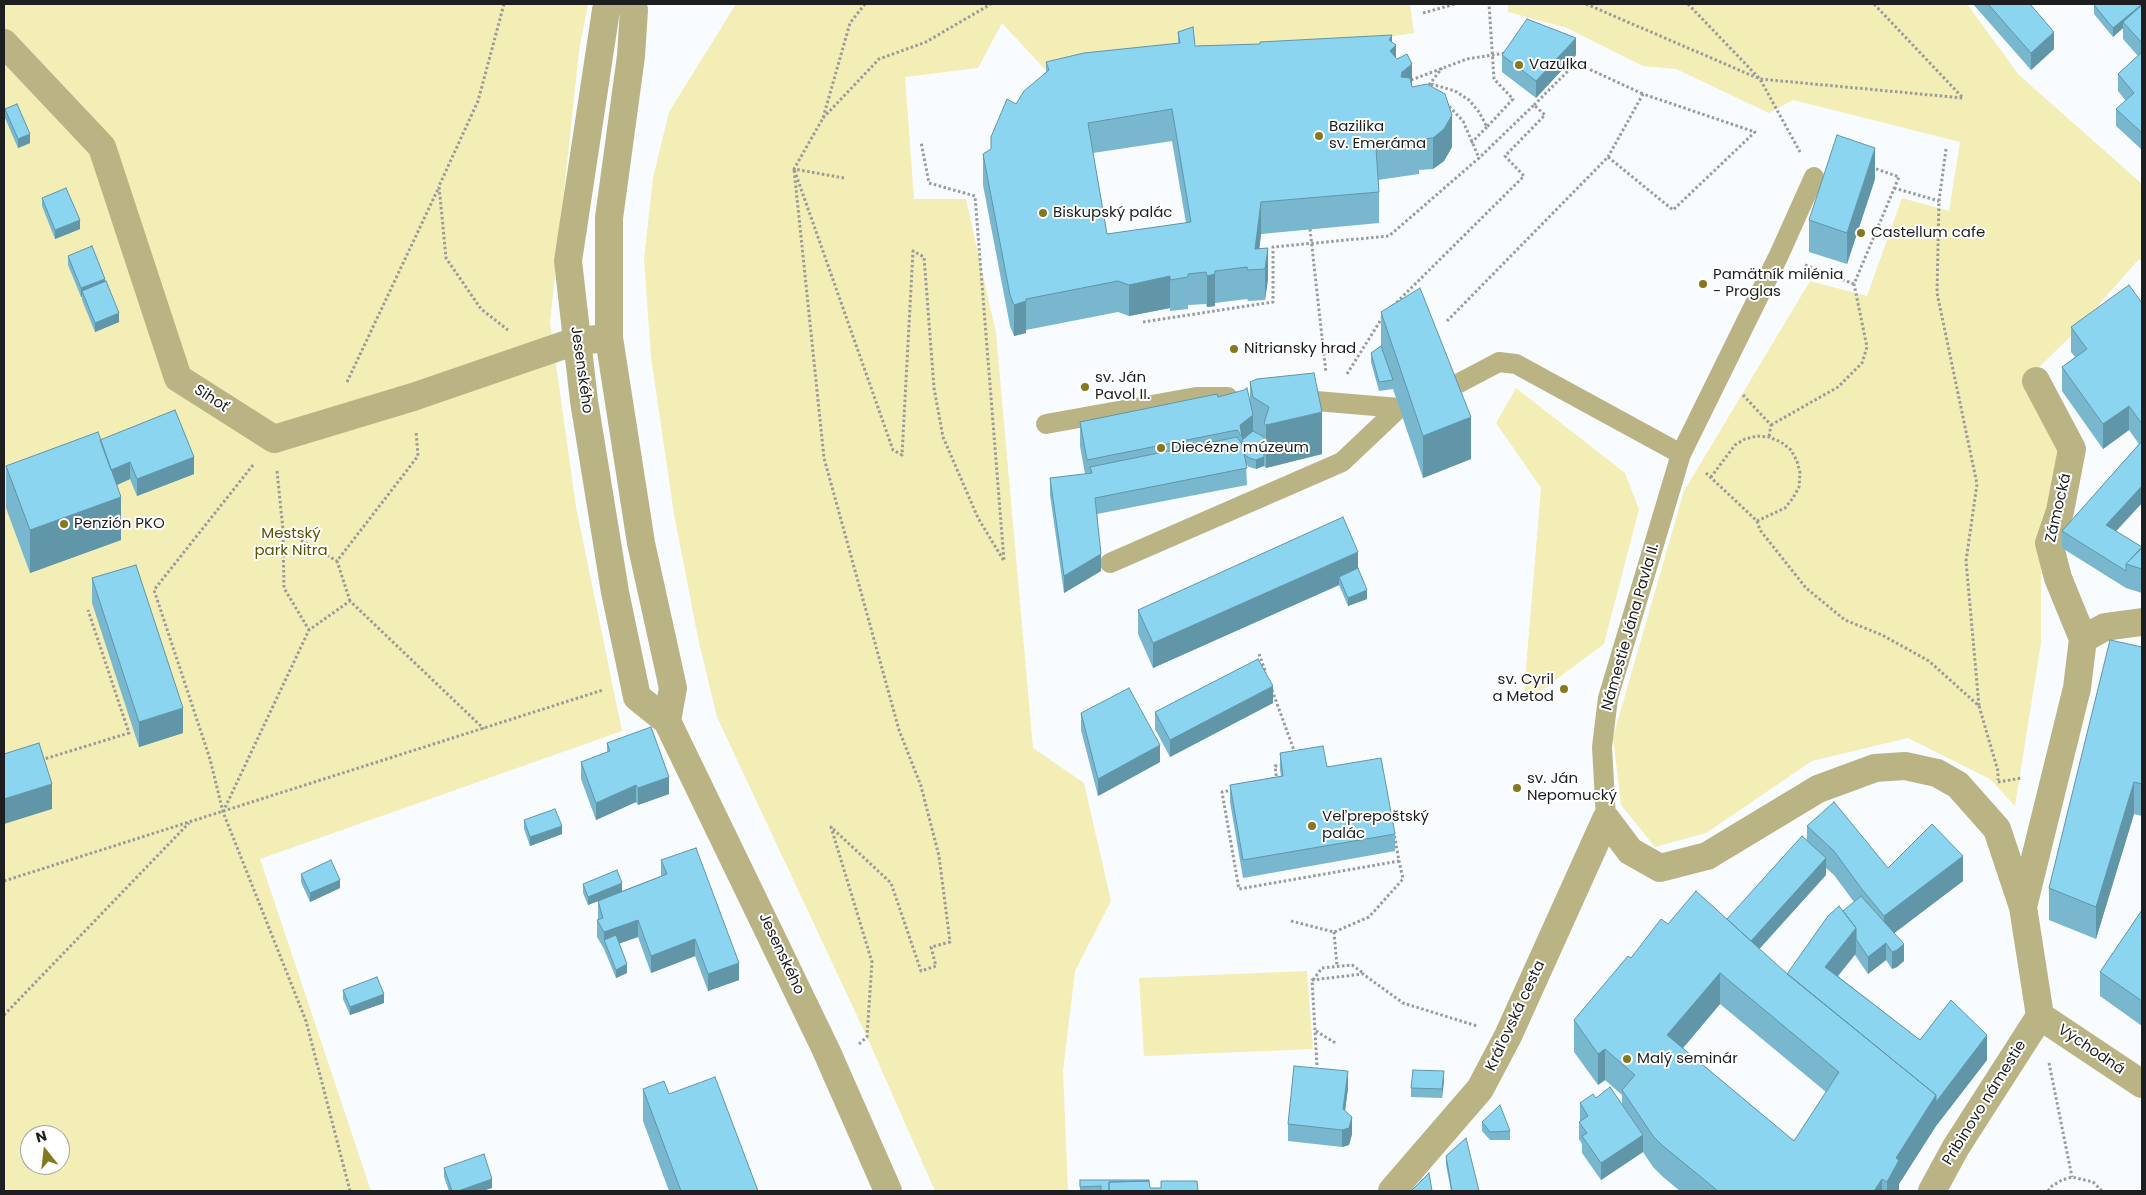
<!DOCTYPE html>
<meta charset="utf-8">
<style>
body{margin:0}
#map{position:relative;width:2146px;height:1195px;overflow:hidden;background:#f8fcfe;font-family:Poppins,sans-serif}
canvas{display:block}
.frame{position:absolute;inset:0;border:5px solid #1d1e1f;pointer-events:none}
.north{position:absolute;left:20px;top:1125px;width:50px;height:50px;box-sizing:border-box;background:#fff;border:1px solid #a5a5a5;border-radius:50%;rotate:344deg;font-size:14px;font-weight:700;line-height:20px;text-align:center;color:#1d1e1f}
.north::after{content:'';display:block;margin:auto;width:18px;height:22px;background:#84791e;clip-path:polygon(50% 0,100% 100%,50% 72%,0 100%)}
</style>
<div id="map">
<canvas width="2146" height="1195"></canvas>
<div class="frame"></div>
<div class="north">N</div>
</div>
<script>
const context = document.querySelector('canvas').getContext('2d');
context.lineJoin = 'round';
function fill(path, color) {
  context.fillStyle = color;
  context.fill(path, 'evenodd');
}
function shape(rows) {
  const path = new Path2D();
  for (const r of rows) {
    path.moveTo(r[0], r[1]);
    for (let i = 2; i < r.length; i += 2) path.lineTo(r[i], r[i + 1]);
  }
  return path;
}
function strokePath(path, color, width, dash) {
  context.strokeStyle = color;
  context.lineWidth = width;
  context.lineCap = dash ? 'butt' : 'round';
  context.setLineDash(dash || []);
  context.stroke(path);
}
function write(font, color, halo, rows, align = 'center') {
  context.font = font + ' Poppins,sans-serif';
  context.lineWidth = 4;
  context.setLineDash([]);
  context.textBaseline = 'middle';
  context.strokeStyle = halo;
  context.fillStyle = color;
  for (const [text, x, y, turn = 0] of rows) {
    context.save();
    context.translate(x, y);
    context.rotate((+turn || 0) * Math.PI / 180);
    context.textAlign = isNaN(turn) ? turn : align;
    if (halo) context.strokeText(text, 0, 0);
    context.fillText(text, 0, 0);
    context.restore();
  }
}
fill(shape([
 [4,4,588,4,579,51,550,322,576,507,622,731,260,859,371,1191,4,1191],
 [30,1135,60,1135,60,1165,30,1165],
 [736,4,1410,4,1414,33,1205,64,1196,44,1154,61,1052,77,1002,23,978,68,905,77,914,199,966,199,996,333,1033,748,1084,783,1111,901,1075,971,1063,1071,1068,1191,935,1191,867,1037,717,717,698,638,674,514,651,357,644,259,653,178,669,112],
 [1508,4,1967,4,2019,75,2142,184,2142,262,2139,259,2073,334,2026,380,2059,454,2041,547,2041,643,2015,806,1990,779,1908,738,1812,761,1706,833,1655,847,1621,805,1613,737,1684,491,1810,281,1867,296,1902,198,1949,211,1960,142,1793,100,1769,113,1676,69,1643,66,1567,28,1508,12],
 [1516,388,1625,473,1639,509,1604,644,1523,704,1541,488,1496,423],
 [1307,971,1313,1049,1144,1056,1139,978]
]), '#f3edb6');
strokePath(shape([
 [504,4,478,101,439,186,446,258,481,309,508,330],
 [1586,4,1760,79,1963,98,1874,4],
 [1688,4,1760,79,1800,152],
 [1423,13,1455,4],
 [1411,80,1467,59,1505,53],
 [1431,84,1455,91,1469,100,1479,112,1487,127,1513,99,1494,79,1489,4],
 [1429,85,1442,68],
 [1534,105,1576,63,1643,94],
 [823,118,879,59,926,42,991,4],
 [1471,143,1487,127],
 [1946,149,1939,201,1937,293,1977,484,1966,561,1979,706],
 [844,178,794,169,823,118,850,23,865,4],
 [1894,188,1939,201],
 [1310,229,1326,373],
 [1805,265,1854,284],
 [1393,306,1524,176,1505,156,1545,115,1534,105,1479,158],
 [1447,321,1608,157,1673,210,1755,132,1643,94,1608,157],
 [1143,322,1273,302,1273,247,1389,236,1479,158,1463,121,1446,103],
 [1347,374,1382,318],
 [347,382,439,187],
 [1743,395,1771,425,1769,437],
 [1771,425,1838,387,1862,363,1867,347,1854,284,1899,177,1871,167],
 [253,465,154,590,210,759,223,812,306,1021,350,1191],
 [277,471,283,530,337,561],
 [1706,473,1757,521,1785,508,1793,498,1799,487,1800,473,1797,461,1791,450,1781,442,1769,437,1757,436,1745,439,1735,445,1711,477],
 [1757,521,1760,530,1806,588,1845,620,1882,635,1929,661,1979,706,1998,771,1998,780],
 [283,530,284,588,309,630],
 [350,601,337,561,418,456,416,431],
 [1259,654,1266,673],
 [1272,690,1295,753],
 [41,760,129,733,88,610],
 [1277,781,1275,766,1283,765],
 [1998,782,2022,778],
 [1233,790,1222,792,1239,889,1399,861,1394,833],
 [223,812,309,630,350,601,484,729],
 [4,881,603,690],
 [1291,921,1334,932,1369,917,1403,879,1399,861],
 [1334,932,1337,966],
 [1313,980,1322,968,1352,965,1363,973],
 [4,1015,189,823],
 [1316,1031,1337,1044],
 [859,1044,867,1037,872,962,831,827,891,883,921,971,936,966,931,947,950,942,939,856,921,786,899,730,824,458,794,169,893,450,902,455,913,251,924,257,934,388,943,437,978,518,1004,561,975,196,929,183,921,142],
 [2049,1063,2072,1177],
 [1317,1065,1312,980,1363,974,1403,1003,1477,1026],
 [2048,1191,2052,1186,2062,1180,2072,1177,2093,1182,2102,1191]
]), '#989b9c', 3, [2.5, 2.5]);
strokePath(shape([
 [1292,399,1399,408,1444,391,1499,362,1516,364,1681,454],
 [1046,424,1196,397,1228,397],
 [1110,563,1342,462,1399,408],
 [1606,819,1602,747,1608,698,1681,454,1779,255,1814,177]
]), '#bab485', 20);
strokePath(shape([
 [610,4,606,10,568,261,584,401,615,592,637,697,667,721,826,1050,888,1191],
 [631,4,634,10,631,56,609,218,609,338,641,543,673,688,667,721],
 [4,43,102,147,178,378,274,439,413,397,576,341,609,338],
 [2036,381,2072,449,2060,511,2049,543,2058,578,2083,639],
 [2023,907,2077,688,2083,639,2105,627,2142,622],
 [2040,1016,2142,1084],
 [1392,1191,1480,1089,1508,1036,1606,819,1630,851,1660,868,1707,856,1818,789,1875,768,1905,766,1937,773,1958,785,1997,829,2023,907,2040,1016],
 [1932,1191,1956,1147,2040,1016]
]), '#bab485', 28);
fill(shape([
 [1973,4,2030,4,2054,49,2031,70],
 [2094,5,2141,6,2142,5,2142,148,2141,149,2116,126,2116,109,2126,101,2118,91,2118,74,2138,56,2123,39,2123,28,2113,37,2094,14],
 [1178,32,1195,46,1392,42,1396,58,1412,87,1452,147,1444,161,1433,169,1419,170,1419,174,1378,180,1379,192,1379,223,1261,234,1259,249,1268,248,1268,279,1265,300,1248,301,1247,299,1215,303,1215,306,1207,307,1206,304,1188,305,1188,309,1170,311,1170,308,1129,316,1118,312,1026,330,1026,333,1014,336,1010,326,983,185,983,154,991,149,1016,104,1046,72,1046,62,1178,43],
 [1172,141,1186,223,1107,234,1093,153],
 [1502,55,1576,55,1536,98,1502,72],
 [5,109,30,143,18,148,5,118],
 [1875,179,1847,264,1809,252,1809,220],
 [42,198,80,229,55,239,42,206],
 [68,256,105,281,119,322,95,332,82,300,82,297,81,297,68,265],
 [2142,303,2142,503,2116,531,2142,547,2142,593,2126,588,2062,548,2062,531,2139,444,2129,430,2103,449,2062,391,2062,367,2075,357,2071,352,2071,327],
 [1381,312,1471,459,1423,478,1393,389,1379,391,1371,362,1371,353,1381,346],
 [1250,382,1322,454,1266,468,1264,466,1256,469,1249,467,1246,464,1247,485,1097,514,1101,571,1064,593,1050,495,1050,478,1085,474,1080,446,1080,422,1218,397,1250,399],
 [100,440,194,474,137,496,130,479,117,485,121,540,30,573,6,508,6,466],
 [1358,568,1367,599,1348,606,1339,585,1153,668,1138,634,1138,610],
 [92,578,183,733,139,747,92,603],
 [2142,647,2142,816,2134,814,2096,939,2049,920,2049,888],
 [1273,703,1170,757,1155,729,1155,712],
 [1081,713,1160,762,1098,796,1081,730],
 [607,743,669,794,638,805,636,802,596,820,581,779,581,762,607,752],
 [1280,753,1327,767,1395,834,1395,851,1243,878,1230,802,1230,785,1281,776,1280,770],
 [524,820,562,834,530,846,524,829],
 [1807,826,1888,868,1963,881,1894,933,1904,961,1897,967,1892,969,1886,960,1868,974,1855,955,1838,976,1920,1040,1939,1015,1939,1014,1987,1060,1936,1126,1899,1184,1899,1191,1680,1191,1663,1177,1653,1167,1643,1152,1601,1180,1582,1153,1582,1144,1579,1139,1579,1122,1580,1121,1580,1103,1596,1098,1622,1104,1622,1095,1605,1080,1598,1085,1574,1052,1574,1020,1631,958,1668,924,1727,919,1807,841],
 [1826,868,1834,875,1854,902,1843,911,1787,974,1759,949,1826,875],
 [1720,1004,1826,1092,1794,1141,1683,1048],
 [661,860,739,980,708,991,695,956,651,973,638,937,619,943,627,973,616,978,604,949,597,937,597,920,598,920,598,901,588,905,583,893,583,884,622,891,661,876],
 [301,874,340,888,310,902,301,882],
 [2142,910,2142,1026,2100,996,2100,972],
 [343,990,384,1003,350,1015,343,999],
 [1444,1080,1442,1098,1411,1097,1411,1088],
 [1348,1088,1345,1111,1352,1134,1349,1145,1342,1147,1288,1141,1288,1124],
 [643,1089,669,1094,758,1191,669,1191,643,1121],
 [1482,1122,1510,1131,1510,1140,1490,1140,1482,1131],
 [1446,1156,1479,1191,1451,1191,1446,1165],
 [444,1168,492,1188,482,1191,449,1191,444,1177],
 [1080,1180,1150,1188,1198,1191,1080,1191]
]), '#78b7ce');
fill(shape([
 [2141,5,2141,14,2123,22,2123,28,2113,37,2113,28],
 [2054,32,2054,49,2031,70,2031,53],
 [1392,35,1392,49,1396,45,1396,76,1390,82,1389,40],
 [1576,38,1576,55,1536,98,1536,81],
 [1412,64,1412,95,1401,77,1402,72],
 [1452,115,1452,147,1444,161,1433,169,1433,138],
 [2142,131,2142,148,2141,149,2141,132],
 [30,134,30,143,18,148,18,139],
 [1875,148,1875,179,1847,264,1847,233],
 [1261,202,1261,234,1257,269,1255,249],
 [80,220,80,229,55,239,55,230],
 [1268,248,1268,279,1265,300,1265,269],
 [1215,274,1215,306,1207,307,1207,276],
 [1170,276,1170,308,1129,316,1129,285],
 [105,279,105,288,82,291,82,297,81,297,81,288],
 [1026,301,1026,333,1014,336,1014,305],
 [119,313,119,322,95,332,95,323],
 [2129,406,2129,430,2103,449,2103,424],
 [1322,412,1322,454,1266,468,1266,425],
 [1253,415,1253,439,1242,448,1242,437,1240,425],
 [1471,417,1471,459,1423,478,1423,436],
 [194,457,194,474,137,496,137,479],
 [1264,457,1264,466,1256,469,1256,460],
 [130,462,130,479,110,488,110,471],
 [2142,486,2142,503,2106,542,2106,525],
 [121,497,121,540,30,573,30,530],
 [1358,552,1358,577,1339,577,1339,585,1153,668,1153,643],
 [1101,554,1101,571,1064,593,1064,576],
 [1367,590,1367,599,1348,606,1348,598],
 [1273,686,1273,703,1170,757,1170,740],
 [183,708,183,733,139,747,139,722],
 [1160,745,1160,762,1098,796,1098,779],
 [669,777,669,794,638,805,638,788],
 [2134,782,2134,814,2096,939,2096,907],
 [52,784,52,809,4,824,4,799],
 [636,785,636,802,596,820,596,803],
 [562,826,562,834,530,846,530,837],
 [1963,856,1963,881,1884,941,1884,916],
 [1826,858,1826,875,1744,966,1744,949],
 [340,880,340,888,310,902,310,893],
 [622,883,622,892,588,905,588,897],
 [638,920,638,937,607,948,604,940,604,949,604,932],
 [1856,928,1856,953,1825,992,1825,967],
 [695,939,695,956,651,973,651,956],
 [1886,943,1886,960,1868,974,1868,957],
 [1904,944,1904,961,1897,967,1892,969,1892,952],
 [739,963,739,980,708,991,708,974],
 [627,964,627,973,616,978,616,970],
 [1720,973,1720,1004,1667,1067,1667,1035],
 [384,994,384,1003,350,1015,350,1007],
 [1987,1035,1987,1060,1936,1126,1899,1184,1899,1191,1887,1191,1887,1182,1896,1158,1936,1095],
 [1605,1049,1605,1080,1598,1085,1598,1054],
 [1348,1071,1348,1088,1343,1126,1343,1109],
 [1444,1071,1444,1080,1442,1098,1442,1089],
 [1352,1117,1352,1134,1349,1145,1342,1147,1342,1130],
 [1643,1135,1643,1152,1601,1180,1601,1163],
 [492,1179,492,1188,482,1191,458,1191],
 [1882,1179,1882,1191,1874,1191]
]), '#6195a8');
const building = shape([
 [1988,4,2030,4,2054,32,2031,53,1988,4],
 [2095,4,2140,4,2141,5,2113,28,2094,5,2095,4],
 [2142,5,2142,43,2123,22,2142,5],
 [1527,19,1576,38,1536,81,1502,55,1527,19],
 [1193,27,1195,46,1260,44,1260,42,1392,35,1389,40,1396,45,1390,51,1397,59,1407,54,1412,64,1402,72,1401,77,1410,78,1412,87,1427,84,1445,94,1452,115,1444,129,1433,138,1419,139,1419,143,1376,148,1379,192,1261,202,1255,249,1268,248,1265,269,1248,270,1247,267,1215,271,1215,274,1207,276,1206,272,1188,274,1188,277,1170,280,1170,276,1129,285,1118,281,1026,299,1026,301,1014,305,1010,295,983,154,991,149,991,137,1007,99,1016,104,1024,91,1049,70,1046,62,1084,53,1180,43,1178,32,1193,27],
 [1172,109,1191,222,1107,234,1088,123,1172,109],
 [2142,52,2142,131,2141,132,2116,109,2134,93,2118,74,2142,52],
 [17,104,30,134,18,139,5,109,17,104],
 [1837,135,1875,148,1847,233,1809,220,1837,135],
 [66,188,80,220,55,230,42,198,66,188],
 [92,246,105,279,81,288,68,256,92,246],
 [106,281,119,313,95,323,82,291,106,281],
 [2129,285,2142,303,2142,424,2129,406,2103,424,2062,367,2087,349,2071,327,2129,285],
 [1420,288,1471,417,1423,436,1381,312,1420,288],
 [1381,346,1393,380,1379,382,1371,353,1381,346],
 [1314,373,1322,412,1266,425,1264,423,1269,407,1253,397,1250,382,1257,379,1314,373],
 [1247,388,1253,415,1240,425,1242,437,1237,430,1087,460,1080,422,1217,394,1218,397,1244,390,1247,388],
 [175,410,194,457,137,479,130,462,111,470,100,440,175,410],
 [1253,431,1264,437,1264,457,1256,460,1249,458,1244,454,1242,444,1242,440,1253,431],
 [98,432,121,497,30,530,6,466,98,432],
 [1237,437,1242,444,1247,468,1095,498,1101,554,1064,576,1050,478,1092,473,1090,467,1237,437],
 [2142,441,2142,486,2106,525,2142,547,2126,564,2126,571,2062,531,2142,441],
 [1343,517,1358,552,1153,643,1138,610,1343,517],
 [2142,548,2142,569,2126,564,2142,548],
 [136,565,183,708,139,722,92,578,136,565],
 [1358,568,1367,590,1348,598,1339,577,1358,568],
 [2110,640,2142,647,2142,784,2134,782,2096,907,2049,888,2110,640],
 [1258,659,1273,686,1170,740,1155,712,1258,659],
 [1129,688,1160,745,1098,779,1081,713,1129,688],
 [651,727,669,777,638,788,636,785,596,803,581,762,610,751,607,743,651,727],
 [39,743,52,784,4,799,4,754,39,743],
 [1323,746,1327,767,1381,758,1395,834,1243,860,1230,785,1283,776,1280,753,1323,746],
 [1834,802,1888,868,1932,824,1963,856,1884,916,1861,888,1834,851,1807,826,1834,802],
 [555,809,562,826,530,837,524,820,555,809],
 [1802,836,1826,858,1751,941,1727,919,1802,836],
 [696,848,739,963,708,974,695,939,651,956,638,920,604,932,597,920,603,918,598,901,667,874,661,860,696,848],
 [331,860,340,880,310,893,301,874,331,860],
 [617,870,622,883,588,897,583,884,617,870],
 [1696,891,1784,971,1936,1095,1896,1158,1899,1160,1887,1182,1882,1179,1874,1191,1718,1191,1663,1146,1653,1136,1622,1090,1635,1075,1605,1049,1598,1054,1574,1020,1628,956,1631,958,1661,919,1668,924,1696,891],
 [1720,973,1839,1072,1794,1141,1667,1035,1720,973],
 [1861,896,1904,944,1897,950,1892,952,1886,943,1868,957,1856,939,1856,928,1843,911,1861,896],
 [1839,906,1856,928,1825,967,1920,1040,1951,1000,1987,1035,1936,1102,1936,1095,1787,974,1828,916,1839,906],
 [2142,910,2142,1001,2100,972,2142,910],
 [616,935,627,964,616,970,604,940,616,935],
 [377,977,384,994,350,1007,343,990,377,977],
 [1294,1066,1348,1071,1343,1109,1352,1117,1349,1128,1342,1130,1288,1124,1294,1066],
 [1413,1070,1444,1071,1442,1089,1411,1088,1413,1070],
 [715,1077,758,1191,681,1191,643,1089,664,1081,669,1094,715,1077],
 [1610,1087,1643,1135,1601,1163,1582,1136,1587,1133,1579,1122,1588,1116,1580,1103,1593,1094,1596,1098,1610,1087],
 [1500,1105,1510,1131,1490,1132,1482,1122,1500,1105],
 [1466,1138,1479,1191,1452,1191,1446,1156,1466,1138],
 [484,1154,492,1179,458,1191,452,1191,444,1168,484,1154],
 [1429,1173,1432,1191,1411,1191,1429,1173],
 [1080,1180,1149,1180,1149,1181,1109,1182,1109,1191,1101,1191,1101,1186,1080,1187,1080,1180],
 [1149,1181,1150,1188,1161,1188,1161,1181,1197,1181,1198,1191,1109,1191,1109,1182,1149,1181]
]);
fill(building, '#8bd5f0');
strokePath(building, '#6195a8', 1);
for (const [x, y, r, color] of [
 [1519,65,5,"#84791e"],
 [1319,136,5,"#84791e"],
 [1043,213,5,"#84791e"],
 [1861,233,5,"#84791e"],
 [1703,284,5,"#84791e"],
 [1234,349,5,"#84791e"],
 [1085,387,5,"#84791e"],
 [1161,448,5,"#84791e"],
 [64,524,5,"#84791e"],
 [1564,689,5,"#84791e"],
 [1517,788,5,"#84791e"],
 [1312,826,5,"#84791e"],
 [1627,1059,5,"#84791e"]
]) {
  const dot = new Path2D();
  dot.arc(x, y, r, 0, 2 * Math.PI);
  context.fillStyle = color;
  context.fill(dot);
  strokePath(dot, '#fff', 2);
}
write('15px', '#1d1e1f', '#fff', [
 ["Vazulka",1529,65],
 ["Bazilika",1329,127],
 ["sv. Emeráma",1329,144],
 ["Biskupský palác",1053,213],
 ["Castellum cafe",1871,233],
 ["Pamätník milénia",1713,275],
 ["- Proglas",1713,292],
 ["Nitriansky hrad",1244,349],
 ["sv. Ján",1095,378],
 ["Pavol II.",1095,395],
 ["Diecézne múzeum",1171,448],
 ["Penzión PKO",74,524],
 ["sv. Cyril",1554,680,"right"],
 ["a Metod",1554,697,"right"],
 ["sv. Ján",1527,779],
 ["Nepomucký",1527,796],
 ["Veľprepoštský",1322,817],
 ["palác",1322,834],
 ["Malý seminár",1637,1059]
], 'left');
write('15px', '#1d1e1f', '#fff', [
 ["Jesenského",581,370,82],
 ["Sihoť",211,399,33],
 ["Zámocká",2059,508,-77],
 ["Námestie Jána Pavla II.",1631,627,-74],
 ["Jesenského",781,954,65],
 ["Kráľovská cesta",1516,1016,-65],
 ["Východná",2091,1050,34],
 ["Pribinovo námestie",1985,1103,-58]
]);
write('15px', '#5b5203', '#fff', [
 ["Mestský",291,534],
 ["park Nitra",291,551]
]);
</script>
